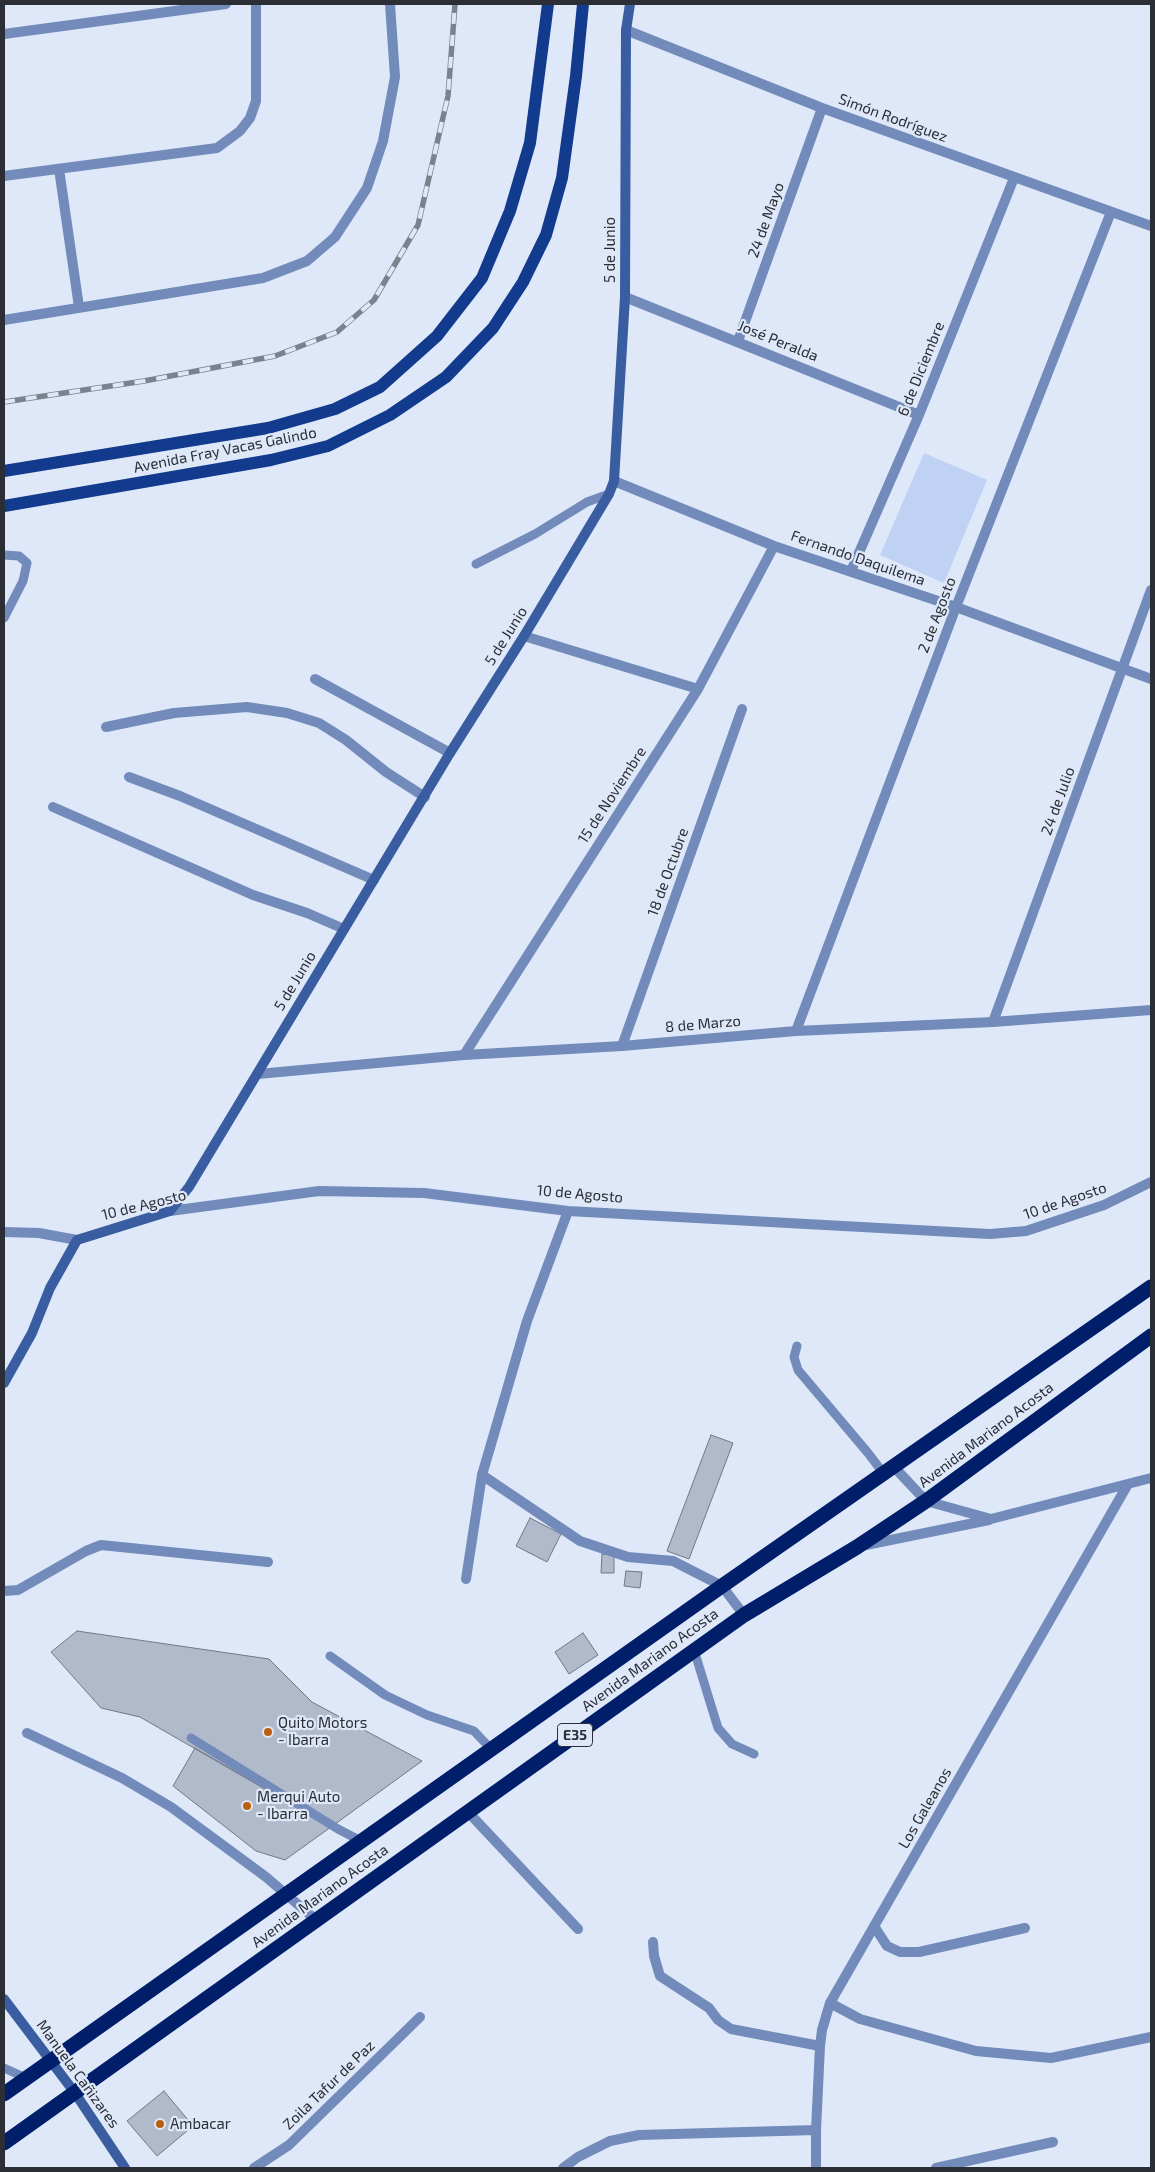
<!DOCTYPE html>
<meta charset="utf-8">
<style>
body{margin:0}
#map{position:relative;width:1155px;height:2172px;overflow:hidden;background:#dee8f9;font-family:"Exo 2",sans-serif}
canvas{display:block}
.frame{position:absolute;inset:0;border:5px solid #2b2e35;pointer-events:none}
</style>
<div id="map">
<canvas width="1155" height="2172"></canvas>
<div class="frame"></div>
</div>
<script>
const context = document.querySelector('canvas').getContext('2d');
context.lineJoin = 'round';
function fill(path, color) {
  context.fillStyle = color;
  context.fill(path, 'evenodd');
}
function shape(rows) {
  const path = new Path2D();
  for (const r of rows) {
    path.moveTo(r[0], r[1]);
    for (let i = 2; i < r.length; i += 2) path.lineTo(r[i], r[i + 1]);
  }
  return path;
}
function strokePath(path, color, width, dash) {
  context.strokeStyle = color;
  context.lineWidth = width;
  context.lineCap = dash ? 'butt' : 'round';
  context.setLineDash(dash || []);
  context.stroke(path);
}
function write(font, color, halo, rows, align = 'center') {
  context.font = font + ' "Exo 2",sans-serif';
  context.lineWidth = 4.5;
  context.setLineDash([]);
  context.textBaseline = 'middle';
  context.strokeStyle = halo;
  context.fillStyle = color;
  for (const [text, x, y, turn = 0] of rows) {
    context.save();
    context.translate(x, y);
    context.rotate((+turn || 0) * Math.PI / 180);
    context.textAlign = isNaN(turn) ? turn : align;
    if (halo) context.strokeText(text, 0, 0);
    context.fillText(text, 0, 0);
    context.restore();
  }
}
fill(shape([
 [924,453,987,480,944,583,880,555]
]), '#bfd2f4');
const building = shape([
 [711,1435,733,1443,689,1559,667,1551,711,1435],
 [530,1518,561,1534,547,1562,516,1546,530,1518],
 [602,1554,614,1555,614,1573,601,1573,602,1554],
 [626,1571,642,1572,640,1588,624,1586,626,1571],
 [77,1631,269,1659,312,1702,422,1761,331,1827,140,1717,101,1708,51,1652,77,1631],
 [583,1633,598,1655,569,1674,555,1652,583,1633],
 [195,1748,331,1827,285,1860,256,1851,173,1786,195,1748],
 [164,2091,193,2126,157,2156,127,2121,164,2091]
]);
fill(building, '#b1baca');
strokePath(building, '#707887', 1);
strokePath(shape([
 [4,555,19,556,27,563,23,581,4,618],
 [476,564,535,534,587,502,609,494],
 [797,1346,794,1357,798,1370,868,1453,884,1474],
 [694,1650,718,1728,732,1744,754,1754],
 [330,1656,385,1695,427,1715,474,1731,491,1749],
 [191,1738,338,1829,361,1841],
 [4,2068,26,2078]
]), '#728bba', 9);
strokePath(shape([
 [626,30,822,108,1151,226],
 [4,34,226,4],
 [59,169,79,307],
 [4,176,217,148,240,131,250,118,256,101,256,4],
 [625,297,919,415],
 [4,320,263,278,307,261,335,237,367,188,383,141,395,77,390,4],
 [738,341,822,108],
 [614,481,774,546,956,607,1151,679],
 [851,571,919,415,1014,178],
 [524,636,698,689],
 [315,679,450,753],
 [106,727,174,713,247,707,287,713,319,723,346,740,386,772,425,797],
 [129,777,180,796,374,880],
 [53,807,253,895,307,913,344,929],
 [993,1022,1151,590],
 [796,1031,956,607,1111,212],
 [622,1046,742,709],
 [464,1055,698,689,774,546],
 [258,1074,464,1055,622,1046,796,1031,993,1022,1151,1010],
 [170,1211,319,1191,424,1193,568,1211,990,1234,1026,1231,1104,1205,1151,1182],
 [4,1232,39,1233,77,1240],
 [894,1467,926,1501,991,1519,1151,1478],
 [482,1475,580,1541,628,1557,673,1561,722,1586,744,1615],
 [866,1545,989,1520],
 [466,1579,482,1475,527,1321,568,1211],
 [4,1591,18,1590,86,1551,101,1545,268,1562],
 [27,1733,122,1778,171,1807,266,1877,316,1920],
 [468,1812,578,1929],
 [874,1926,887,1946,900,1952,919,1952,1025,1928],
 [653,1942,654,1956,660,1976,709,2008,718,2020,731,2029,820,2046],
 [830,2003,860,2019,976,2051,1051,2058,1151,2037],
 [254,2168,289,2145,420,2017],
 [563,2168,578,2157,610,2141,639,2135,816,2130],
 [816,2168,816,2130,820,2046,822,2030,830,2003,1128,1484],
 [936,2168,1053,2142]
]), '#728bba', 10);
strokePath(shape([
 [4,1383,32,1333,50,1288,77,1240,170,1211,189,1187,450,753,524,636,609,494,614,481,625,297,626,30,630,4],
 [4,1999,75,2093,125,2168]
]), '#3a5da1', 10);
strokePath(shape([
 [4,471,268,428,335,409,380,387,437,336,482,278,510,211,530,143,548,4],
 [4,506,271,460,328,446,390,415,446,377,493,328,523,282,546,235,562,178,576,76,583,4]
]), '#123a8d', 12);
strokePath(shape([
 [4,2094,722,1586,1151,1287],
 [4,2143,744,1615,857,1547,926,1501,1151,1336]
]), '#001e6a', 15);
const rail = shape([
 [4,402,144,381,275,356,337,332,374,300,418,225,448,96,455,4]
]);
strokePath(rail, '#7c828d', 5.5);
strokePath(rail, '#dee8f9', 4, [11]);
for (const [x, y, r, color] of [
 [268,1732,5,"#bc5e10"],
 [247,1806,5,"#bc5e10"],
 [160,2124,5,"#bc5e10"]
]) {
  const dot = new Path2D();
  dot.arc(x, y, r, 0, 2 * Math.PI);
  context.fillStyle = color;
  context.fill(dot);
  strokePath(dot, '#dee8f9', 2);
}
for (const [x, y, w] of [
 [575,1735,35]
]) {
  const box = new Path2D();
  box.roundRect(x - w / 2, y - 11.5, w, 23, 4);
  context.fillStyle = '#dee8f9';
  context.fill(box);
  strokePath(box, '#2b2e35', 1);
}
write('bold 14px', '#2b2e35', null, [
 ["E35",575,1735]
]);
write('15px', '#2b2e35', '#dee8f9', [
 ["Simón Rodríguez",893,118,20],
 ["24 de Mayo",766,220,-70],
 ["5 de Junio",610,250,-90],
 ["José Peralda",778,341,22],
 ["6 de Diciembre",921,369,-68],
 ["Avenida Fray Vacas Galindo",225,450,-11],
 ["Fernando Daquilema",858,558,19],
 ["2 de Agosto",937,615,-69],
 ["5 de Junio",506,636,-58],
 ["15 de Noviembre",612,795,-57],
 ["24 de Julio",1058,801,-70],
 ["18 de Octubre",668,872,-70],
 ["5 de Junio",295,981,-59],
 ["8 de Marzo",703,1024,-5],
 ["10 de Agosto",580,1194,5],
 ["10 de Agosto",1065,1201,-19],
 ["10 de Agosto",144,1205,-14],
 ["Avenida Mariano Acosta",986,1435,-37],
 ["Avenida Mariano Acosta",650,1660,-36],
 ["Los Galeanos",925,1808,-60],
 ["Avenida Mariano Acosta",320,1896,-36],
 ["Manuela Cañizares",78,2074,54],
 ["Zoila Tafur de Paz",329,2085,-44]
]);
write('15px', '#2b2e35', '#dee8f9', [
 ["Quito Motors",278,1723],
 ["- Ibarra",278,1740],
 ["Merqui Auto",257,1797],
 ["- Ibarra",257,1814],
 ["Ambacar",170,2124]
], 'left');
</script>
